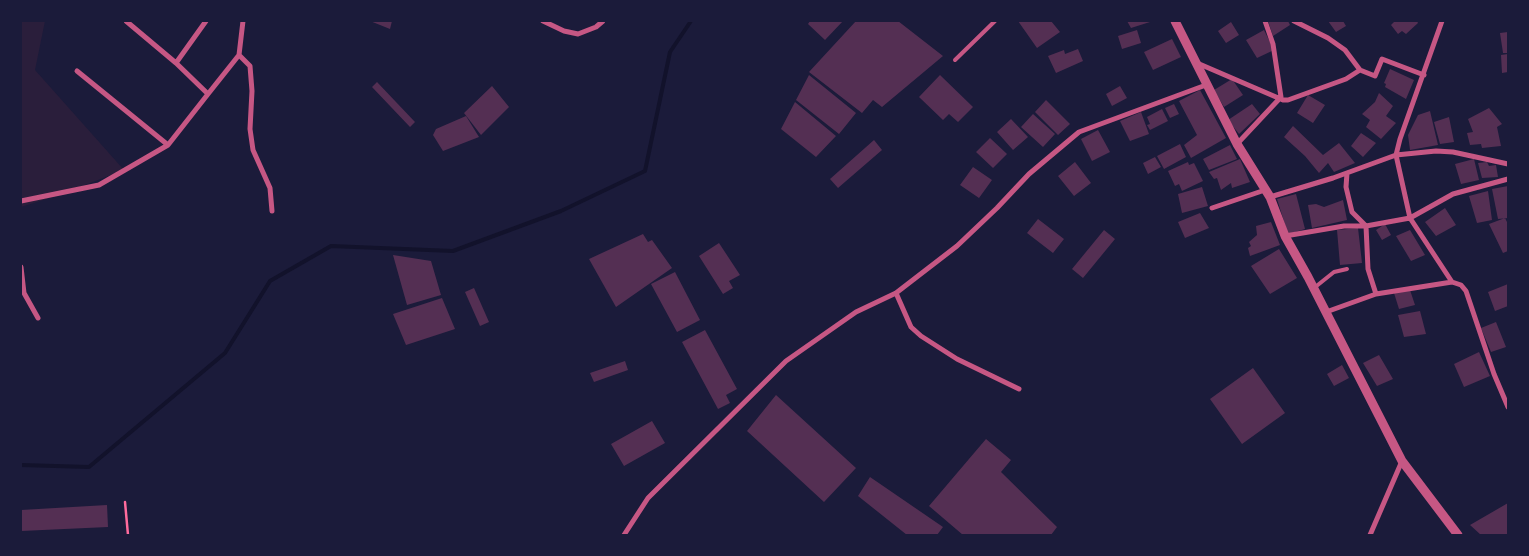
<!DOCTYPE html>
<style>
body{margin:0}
#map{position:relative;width:1529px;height:556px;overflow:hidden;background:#1b1b3a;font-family:"Nunito Sans",sans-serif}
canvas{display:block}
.frame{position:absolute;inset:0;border:22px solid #1b1b3a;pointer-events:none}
</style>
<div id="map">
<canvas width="1529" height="556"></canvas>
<div class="frame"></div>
</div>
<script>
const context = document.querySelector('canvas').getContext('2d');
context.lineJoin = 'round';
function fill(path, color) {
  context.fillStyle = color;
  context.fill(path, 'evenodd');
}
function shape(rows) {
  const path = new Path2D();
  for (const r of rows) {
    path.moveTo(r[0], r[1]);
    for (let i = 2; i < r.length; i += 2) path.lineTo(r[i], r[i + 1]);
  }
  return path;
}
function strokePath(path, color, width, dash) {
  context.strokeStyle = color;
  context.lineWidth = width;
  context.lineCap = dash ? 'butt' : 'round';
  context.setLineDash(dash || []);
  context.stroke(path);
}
fill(shape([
 [21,21,45,21,35,70,124,170,59,195,21,207]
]), '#2a1e3b');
strokePath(shape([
 [21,465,89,467,225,353,270,281,331,246,453,251,561,211,645,171,670,52,691,21]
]), '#12122b', 4);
fill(shape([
 [370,21,392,21,390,29],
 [810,21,843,21,825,40,808,24],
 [856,21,898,21,943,56,882,107,873,100,862,113,809,72],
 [1018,21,1051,21,1060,32,1037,48],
 [1127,21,1150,21,1150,22,1131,28],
 [1268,21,1288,21,1290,25,1273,36],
 [1328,21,1343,21,1346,26,1336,32],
 [1395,21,1417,21,1418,23,1406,34,1402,31,1398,34,1391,25],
 [1231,22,1239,35,1226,43,1218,31],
 [1137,30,1141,43,1122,49,1118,36],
 [1264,30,1274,50,1257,58,1246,40],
 [1508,32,1508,53,1503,53,1500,33],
 [1172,39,1181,57,1153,70,1144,52],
 [1078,49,1083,61,1056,73,1048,56,1064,50,1065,54],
 [1508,54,1508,72,1502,73,1501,55],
 [1390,69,1414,80,1406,99,1385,87,1386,84,1384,83],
 [809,75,856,113,839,134,796,100],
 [940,75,973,107,958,122,949,114,943,120,919,97],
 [1232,79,1243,95,1224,107,1214,90],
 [377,82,415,122,410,127,372,87],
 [492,86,509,107,481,135,464,113],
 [1120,86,1127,98,1112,106,1106,94],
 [1200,90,1226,138,1191,158,1184,145,1197,135,1179,101],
 [1379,93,1393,106,1386,116,1396,123,1381,139,1366,127,1370,120,1362,114,1375,102],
 [1308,95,1325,105,1313,123,1297,113],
 [1046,100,1070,124,1058,135,1035,112],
 [795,102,836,136,816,157,781,129],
 [1174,104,1179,114,1170,118,1165,108],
 [1252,104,1260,114,1239,134,1228,120],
 [1489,108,1502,124,1497,127,1501,146,1482,148,1481,144,1470,145,1467,133,1473,132,1468,119],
 [1162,109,1168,121,1150,130,1147,125,1150,124,1147,117],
 [1430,111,1438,145,1410,150,1408,135,1418,115],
 [1141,112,1149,134,1130,141,1120,121],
 [1033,114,1055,134,1043,147,1021,127],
 [466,116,479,137,443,151,433,135,436,129],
 [1449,117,1454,142,1440,144,1434,122],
 [1011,119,1028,137,1013,150,997,132],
 [1293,126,1323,155,1339,143,1355,163,1334,172,1328,163,1319,173,1305,156,1284,137],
 [1098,130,1110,152,1092,161,1081,139],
 [1361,133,1376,143,1363,157,1351,146],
 [990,138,1007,154,993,168,976,152],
 [874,140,882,150,838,188,830,179],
 [1180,144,1186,157,1164,169,1157,156],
 [1230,145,1237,159,1209,170,1203,159],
 [1155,157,1161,167,1148,174,1143,163],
 [1240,159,1250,182,1232,188,1231,183,1221,190,1217,178,1214,179,1209,172],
 [1474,159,1479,180,1461,184,1455,164],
 [1075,162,1091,183,1074,196,1058,176],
 [1188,162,1189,165,1194,163,1203,181,1182,191,1179,184,1175,186,1168,171],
 [1487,162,1489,166,1496,165,1498,177,1482,178,1478,163],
 [973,167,992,180,979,198,960,185],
 [1508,186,1508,218,1498,219,1492,189],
 [1202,187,1208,206,1182,213,1178,194],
 [1488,191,1492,220,1477,223,1469,196],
 [1296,194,1305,229,1288,234,1277,199],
 [1343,200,1347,220,1312,228,1308,205,1316,204,1324,207],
 [1445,208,1456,225,1436,236,1425,222],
 [1200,213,1209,228,1185,238,1178,222],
 [1505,218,1508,224,1508,251,1503,253,1489,224],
 [1038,219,1064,239,1053,253,1027,233],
 [1271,222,1280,245,1250,256,1248,248,1251,246,1249,242,1257,235,1256,226],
 [1385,224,1391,235,1382,240,1376,230],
 [1358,228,1362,263,1340,265,1337,230],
 [1104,230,1115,239,1083,278,1072,269],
 [1410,230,1425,255,1411,261,1396,236],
 [643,234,648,242,652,240,672,268,616,307,589,259],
 [719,243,740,275,729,281,733,288,723,294,699,256],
 [1279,249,1297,278,1270,294,1251,266],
 [393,255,431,261,441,295,407,305],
 [675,272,700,320,677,332,651,284],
 [1508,284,1508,306,1495,311,1488,292],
 [474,288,489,322,480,326,465,292],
 [1410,290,1415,305,1399,309,1394,293],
 [442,298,455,329,406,345,393,314],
 [1420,311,1426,334,1404,337,1398,315],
 [1496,322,1506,347,1491,352,1481,328],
 [705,330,737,389,726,395,730,403,718,409,682,342],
 [1479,352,1490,376,1464,387,1454,364],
 [1379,355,1393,379,1377,386,1363,363],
 [625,361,628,370,594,382,590,373],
 [1342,365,1349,378,1334,386,1327,374],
 [1253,368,1285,413,1242,444,1210,399],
 [776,395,856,468,824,502,747,431],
 [652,421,665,443,624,466,611,444],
 [986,439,1011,460,1001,472,1057,527,1051,535,963,535,929,506],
 [870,477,943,527,937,535,907,535,858,496],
 [1508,503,1508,535,1481,535,1470,525],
 [107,505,108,527,21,531,21,510]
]), '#542f53');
strokePath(shape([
 [125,502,128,535]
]), '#ff6b9d', 2.5);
strokePath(shape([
 [955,60,995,21],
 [1314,288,1334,272,1347,269]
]), '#c65784', 4);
strokePath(shape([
 [543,21,564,31,578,34,596,27,603,21],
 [1294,21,1328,38,1345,50,1360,70,1375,76,1382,59,1424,75],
 [1442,21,1400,139,1396,155,1410,218,1452,282,1461,285,1466,291,1494,374,1508,407],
 [239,55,250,66,252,91,250,129,253,150,270,188,272,211],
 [176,63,206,21],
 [1197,63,1283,100,1288,100,1346,79,1360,70],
 [77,71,168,145],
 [208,94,239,55,243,21],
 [1237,144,1281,97,1273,44,1265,21],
 [1347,173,1346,187,1352,212,1366,226,1410,218,1453,194,1508,179],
 [1270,197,1333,178,1396,155,1436,151,1453,152,1508,164],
 [21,201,99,185,168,145,208,94,176,63,126,21],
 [1212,208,1265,190],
 [1285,236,1344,226,1366,226,1368,269,1376,294],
 [21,267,24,293,38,318],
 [896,293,911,327,921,336,957,359,1019,389],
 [1326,312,1376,294,1452,282],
 [624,535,648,498,786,361,856,312,896,293,957,246,997,208,1029,174,1079,132,1206,85],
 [1370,535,1402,461]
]), '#c65784', 5);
strokePath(shape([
 [1175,21,1237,144,1270,197,1285,236,1308,277,1402,461,1458,535]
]), '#c65784', 9);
</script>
